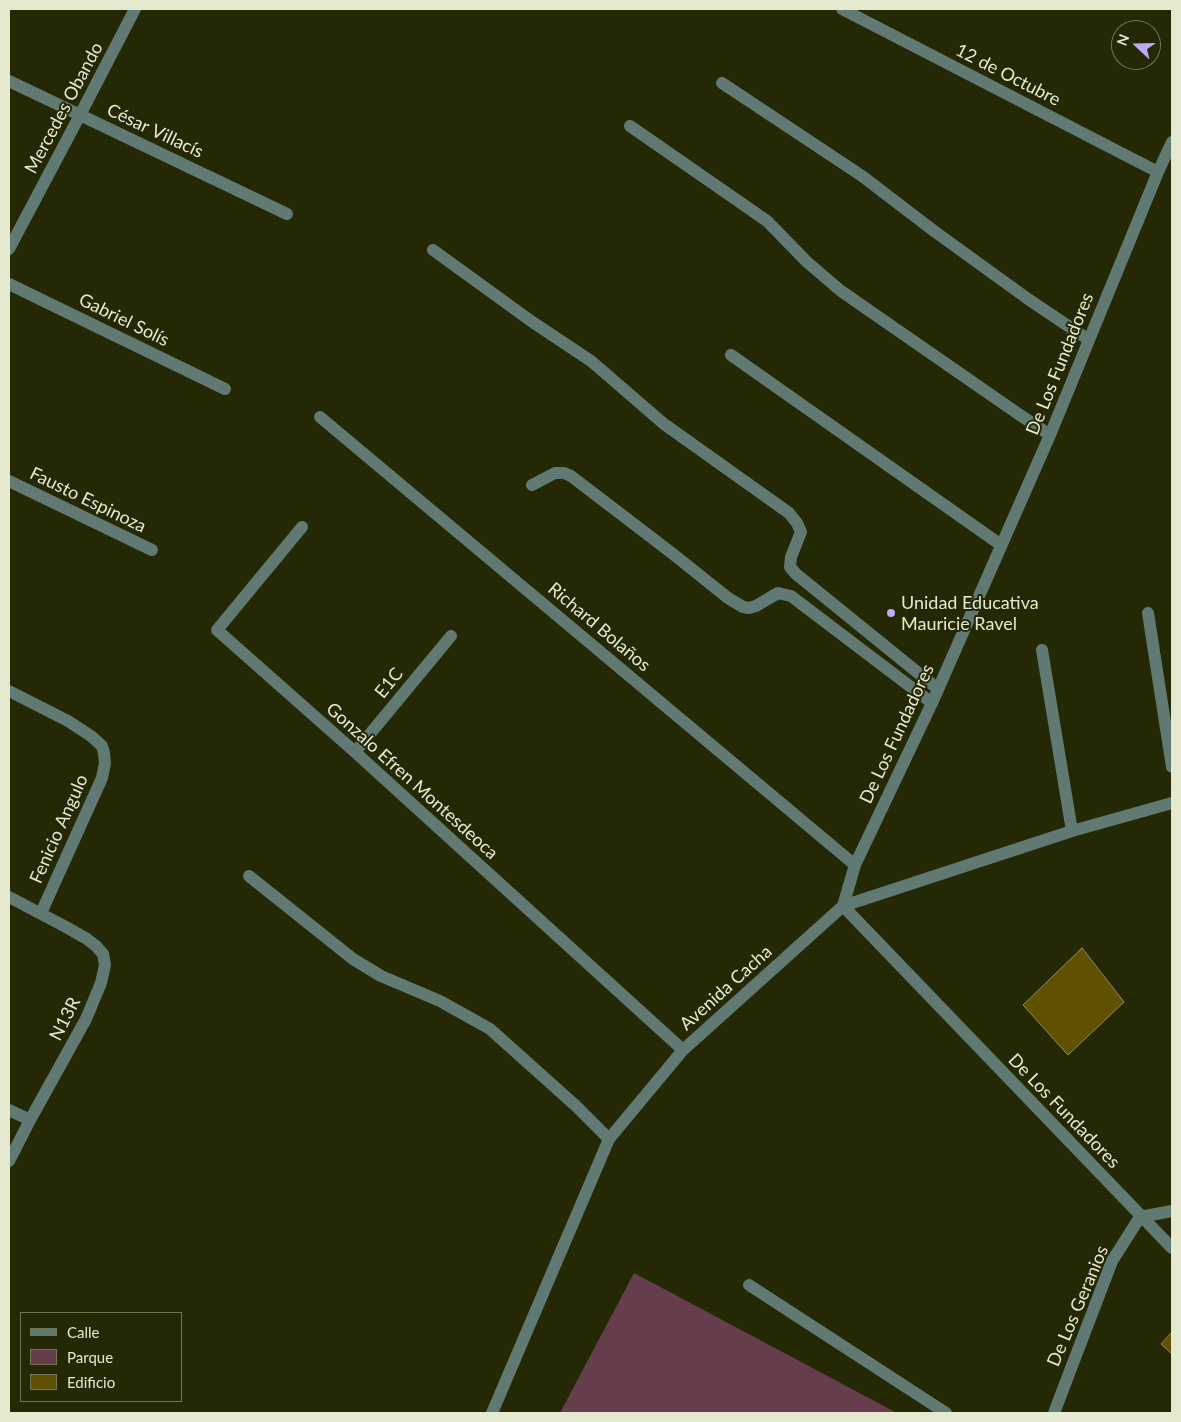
<!DOCTYPE html>
<meta charset="utf-8">
<style>
body{margin:0}
#map{position:relative;width:1181px;height:1422px;overflow:hidden;background:#242805;font-family:Lato,sans-serif}
canvas{display:block}
.frame{position:absolute;inset:0;border:10px solid #e4e9d0;pointer-events:none}
.legend{position:absolute;left:20px;top:1312px;width:162px;height:90px;box-sizing:border-box;background:#242805;border:1px solid #717556;margin:0;padding:6px 9px;list-style:none;font-size:15px;color:#e4e9d0}
.legend li{display:flex;align-items:center;gap:10px;height:25px}
.legend b{width:25px;border:1px solid #717556}
.north{position:absolute;left:1111px;top:20px;width:50px;height:50px;box-sizing:border-box;background:#242805;border:1px solid #717556;border-radius:50%;rotate:291deg;font-size:14px;font-weight:700;line-height:20px;text-align:center;color:#e4e9d0}
.north::after{content:'';display:block;margin:auto;width:18px;height:22px;background:#bea9f5;clip-path:polygon(50% 0,100% 100%,50% 72%,0 100%)}
</style>
<div id="map">
<canvas width="1181" height="1422"></canvas>
<div class="frame"></div>
<ul class="legend">
<li><b style="height:6px;background:#607972"></b>Calle</li>
<li><b style="height:14px;background:#653d4c"></b>Parque</li>
<li><b style="height:14px;background:#5f5002"></b>Edificio</li>
</ul>
<div class="north">N</div>
</div>
<script>
const context = document.querySelector('canvas').getContext('2d');
context.lineJoin = 'round';
function fill(path, color) {
  context.fillStyle = color;
  context.fill(path, 'evenodd');
}
function shape(rows) {
  const path = new Path2D();
  for (const r of rows) {
    path.moveTo(r[0], r[1]);
    for (let i = 2; i < r.length; i += 2) path.lineTo(r[i], r[i + 1]);
  }
  return path;
}
function strokePath(path, color, width, dash) {
  context.strokeStyle = color;
  context.lineWidth = width;
  context.lineCap = dash ? 'butt' : 'round';
  context.setLineDash(dash || []);
  context.stroke(path);
}
function write(font, color, halo, rows, align = 'center') {
  context.font = font + ' Lato,sans-serif';
  context.lineWidth = 4;
  context.setLineDash([]);
  context.textBaseline = 'middle';
  context.strokeStyle = halo;
  context.fillStyle = color;
  for (const [text, x, y, turn = 0] of rows) {
    context.save();
    context.translate(x, y);
    context.rotate((+turn || 0) * Math.PI / 180);
    context.textAlign = isNaN(turn) ? turn : align;
    if (halo) context.strokeText(text, 0, 0);
    context.fillText(text, 0, 0);
    context.restore();
  }
}
fill(shape([
 [634,1273,897,1413,560,1413]
]), '#653d4c');
const building = shape([
 [1082,948,1124,1002,1068,1055,1023,1005,1082,948],
 [1172,1332,1172,1354,1161,1344,1172,1332]
]);
fill(building, '#5f5002');
strokePath(building, '#978b5c', 1);
strokePath(shape([
 [842,9,1158,172],
 [9,81,287,214],
 [722,83,862,176,934,231,1028,299,1089,340],
 [630,126,767,221,807,262,841,291,1017,413,1050,435],
 [1172,142,1158,172,1050,435,932,703,855,865,843,906,1172,1248],
 [9,249,80,115,135,9],
 [433,250,531,321,591,361,664,424,789,513,797,523,801,532,791,557,790,567,796,574,938,689],
 [9,284,225,389],
 [731,355,1001,545],
 [320,417,855,865],
 [9,481,152,550],
 [532,485,555,473,564,473,571,476,673,554,728,598,743,607,749,608,756,606,778,593,791,596,932,703],
 [302,527,217,630,355,752,683,1050],
 [1148,613,1172,767],
 [1042,650,1072,831],
 [9,691,68,721,91,736,102,746,104,753,105,763,102,778,41,913],
 [355,752,451,636],
 [249,876,353,959,381,976,440,1001,490,1029,576,1106,609,1139],
 [9,897,66,927,87,939,96,946,103,954,105,965,101,983,86,1019,30,1120,9,1161],
 [9,1110,30,1120],
 [749,1285,946,1413],
 [492,1413,609,1139,683,1050,843,906,1072,831,1172,803],
 [1054,1413,1112,1261,1140,1217,1172,1211]
]), '#607972', 12);
for (const [x, y, r, color] of [
 [891,613,5,"#bea9f5"]
]) {
  const dot = new Path2D();
  dot.arc(x, y, r, 0, 2 * Math.PI);
  context.fillStyle = color;
  context.fill(dot);
  strokePath(dot, '#242805', 2);
}
write('18px', '#e4e9d0', '#242805', [
 ["12 de Octubre",1008,75,27],
 ["Mercedes Obando",64,108,-62],
 ["César Villacís",155,131,25],
 ["Gabriel Solís",124,320,26],
 ["De Los Fundadores",1060,364,-68],
 ["Fausto Espinoza",88,500,26],
 ["Richard Bolaños",599,627,40],
 ["E1C",389,683,-51],
 ["De Los Fundadores",897,734,-65],
 ["Gonzalo Efren Montesdeoca",412,781,42],
 ["Fenicio Angulo",59,829,-66],
 ["Avenida Cacha",726,988,-42],
 ["N13R",65,1019,-63],
 ["De Los Fundadores",1064,1111,46],
 ["De Los Geranios",1078,1306,-67]
]);
write('18px', '#e4e9d0', '#242805', [
 ["Unidad Educativa",901,603],
 ["Mauricie Ravel",901,624]
], 'left');
</script>
